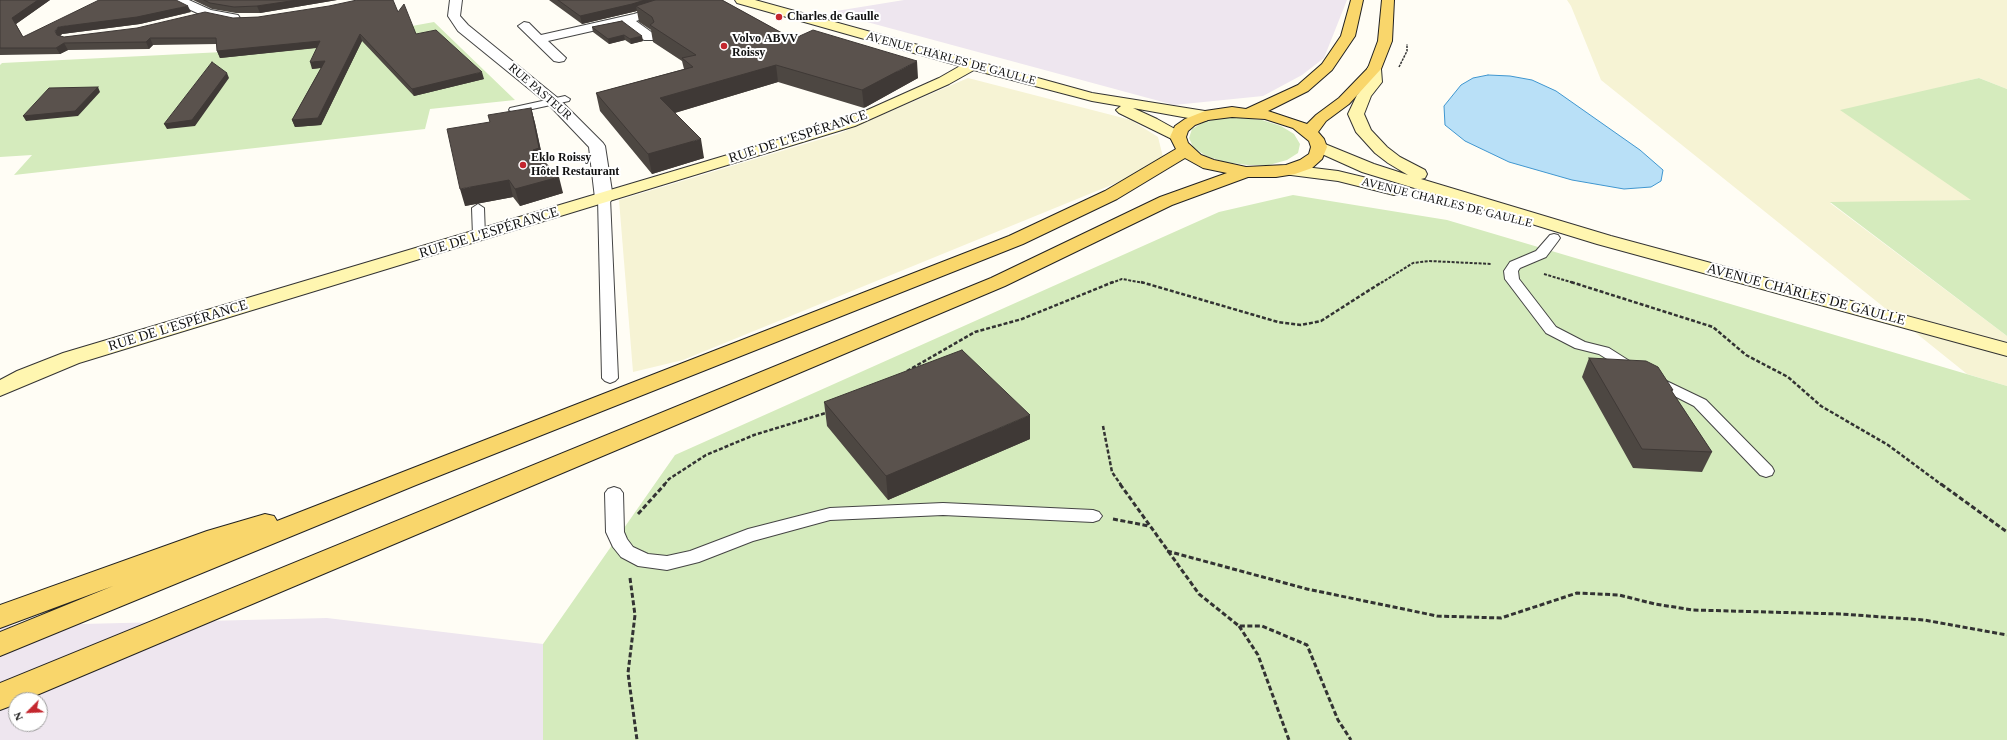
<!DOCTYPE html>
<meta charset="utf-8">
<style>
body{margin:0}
#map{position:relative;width:2007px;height:740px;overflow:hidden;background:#fffdf5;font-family:"Times New Roman",serif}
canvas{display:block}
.north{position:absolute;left:8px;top:692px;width:40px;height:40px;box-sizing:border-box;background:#fff;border:1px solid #a0a0a0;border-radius:50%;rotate:246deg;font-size:11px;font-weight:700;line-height:16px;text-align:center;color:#111}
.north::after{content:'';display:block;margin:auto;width:14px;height:18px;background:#c4262e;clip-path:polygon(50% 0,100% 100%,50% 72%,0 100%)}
</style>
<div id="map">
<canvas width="2007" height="740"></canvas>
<div class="north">N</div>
</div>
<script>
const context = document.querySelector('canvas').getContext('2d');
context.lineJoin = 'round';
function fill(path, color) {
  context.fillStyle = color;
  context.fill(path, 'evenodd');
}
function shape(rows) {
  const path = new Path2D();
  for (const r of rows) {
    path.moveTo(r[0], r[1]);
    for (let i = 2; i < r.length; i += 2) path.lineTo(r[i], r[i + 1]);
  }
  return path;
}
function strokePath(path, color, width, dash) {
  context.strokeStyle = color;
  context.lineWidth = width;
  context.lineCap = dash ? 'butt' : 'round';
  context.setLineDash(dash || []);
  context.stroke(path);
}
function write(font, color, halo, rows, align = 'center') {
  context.font = font + ' "Times New Roman",serif';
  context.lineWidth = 4;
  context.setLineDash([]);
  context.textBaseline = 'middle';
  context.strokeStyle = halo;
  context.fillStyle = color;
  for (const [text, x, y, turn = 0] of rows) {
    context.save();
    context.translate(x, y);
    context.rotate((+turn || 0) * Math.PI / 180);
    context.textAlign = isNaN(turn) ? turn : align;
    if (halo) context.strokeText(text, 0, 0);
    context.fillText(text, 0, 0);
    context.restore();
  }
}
fill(shape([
 [904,0,1347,0,1324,58,1302,75,1263,96,1174,105,830,12],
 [327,618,543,644,543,740,0,740,0,626],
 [16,700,40,700,40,724,16,724]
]), '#eee6ef');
fill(shape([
 [1567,0,2007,0,2007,89,1979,78,1917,93,1972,200,1830,203,2007,336,2007,386,1967,374,1601,80,1571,6],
 [968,78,1131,120,1158,137,1163,157,1148,170,683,360,633,372,619,200,838,134]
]), '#f6f3d4');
fill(shape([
 [434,22,515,100,430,109,425,129,14,175,32,155,0,157,0,65,2,63,223,52,346,38],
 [1979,78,2007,89,2007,336,1830,202,1971,200,1840,110],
 [1221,118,1241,118,1262,120,1281,126,1294,134,1300,144,1298,153,1287,160,1269,165,1247,165,1225,162,1206,156,1193,147,1189,138,1192,129,1204,122],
 [1293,195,1447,220,2007,386,2007,740,543,740,543,644,675,455,1219,212]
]), '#d5ebbd');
const water = shape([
 [1488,75,1510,76,1532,80,1556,91,1640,150,1663,170,1661,181,1651,187,1624,189,1572,180,1509,162,1465,141,1445,125,1444,106,1461,85,1473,78,1488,75]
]);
fill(water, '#b9e0f7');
strokePath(water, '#3f96cf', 1);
const lane = shape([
 [565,96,570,99,569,101,514,113,509,110,510,108,565,96],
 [604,194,610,198,618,378,615,381,610,383,605,381,602,378,598,198,604,194],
 [478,204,484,208,485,236,479,240,473,236,472,208,478,204],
 [1554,234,1558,235,1560,238,1558,241,1546,257,1520,268,1518,271,1519,279,1556,327,1585,342,1609,348,1639,367,1642,370,1639,373,1629,373,1599,354,1575,348,1546,333,1505,279,1504,271,1510,262,1536,251,1550,235,1554,234],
 [1656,376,1706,400,1772,467,1774,471,1772,475,1766,477,1760,475,1694,406,1651,384,1648,381,1651,378,1656,376],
 [614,487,620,489,623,493,624,532,627,539,633,547,648,554,667,556,690,551,748,529,830,508,943,503,1093,510,1099,512,1102,516,1099,520,1093,522,943,515,830,520,753,541,699,562,667,570,638,566,621,557,613,547,606,532,605,493,608,489,614,487]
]);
const street = shape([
 [173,0,189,0,211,10,238,15,240,18,234,22,204,16,175,3,173,0],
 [450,0,462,0,460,16,468,25,559,99,603,143,605,146,613,198,610,202,604,203,598,202,595,198,589,147,549,105,458,31,448,16,450,0],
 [677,0,695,0,693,3,636,21,654,34,656,37,654,40,644,40,623,24,548,41,566,58,564,61,559,62,554,61,518,26,524,22,529,23,541,35,634,14,677,0]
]);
const secondary = shape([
 [735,0,755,0,1092,93,1205,111,1210,113,1213,116,1210,119,1205,121,1133,108,1157,119,1184,134,1186,137,1184,140,1178,142,1119,113,1116,110,1121,106,1092,101,974,70,949,84,855,126,79,363,0,396,0,380,17,371,63,353,845,120,939,78,960,66,737,3,735,0],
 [1374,65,1379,66,1381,69,1382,82,1371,96,1364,114,1371,130,1387,147,1400,157,1425,170,1427,174,1425,178,1421,179,1611,236,2007,343,2007,356,1597,244,1362,172,1313,150,1311,147,1313,144,1319,142,1325,144,1374,164,1408,175,1388,163,1375,153,1356,132,1348,114,1357,95,1368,81,1367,69,1369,66,1374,65],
 [1289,165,1338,171,1400,186,1403,190,1400,194,1394,195,1338,181,1283,174,1281,170,1283,166,1289,165]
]);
const primary = shape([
 [1351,0,1363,0,1355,36,1332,70,1308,91,1268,111,1307,124,1316,115,1339,98,1368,68,1378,41,1382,0,1394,0,1392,41,1381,69,1349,104,1326,121,1318,132,1324,139,1327,147,1322,159,1312,168,1295,174,1276,177,1248,177,1172,205,1005,286,25,700,16,700,16,704,0,710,0,683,991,278,1160,197,1227,173,1203,168,1185,158,1117,199,1023,244,416,485,0,656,0,632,113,586,0,628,0,605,207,531,265,514,274,516,277,521,1009,236,1105,191,1176,149,1170,137,1175,126,1185,119,1205,111,1232,107,1246,109,1298,85,1322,64,1341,36,1351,0],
 [1232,117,1265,119,1293,128,1309,141,1311,147,1309,154,1300,160,1286,165,1246,167,1214,160,1201,155,1188,143,1186,137,1188,131,1195,125,1208,120,1232,117]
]);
strokePath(lane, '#444', 2);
strokePath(street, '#444', 2);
strokePath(secondary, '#333', 2);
strokePath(primary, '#222', 2);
strokePath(shape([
 [1399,67,1407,51,1407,44]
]), '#333', 1.5, [2.5, 1]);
strokePath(shape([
 [1544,274,1574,283],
 [1111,283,1122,279,1144,283],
 [1381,283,1413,263,1429,261,1492,264]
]), '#333', 2, [3, 1.5]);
strokePath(shape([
 [1141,282,1278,322,1301,325,1321,321,1382,282],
 [1571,282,1713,327,1746,355,1788,377,1821,406,1888,445,1942,485],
 [907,371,975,332,1022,319,1113,282],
 [1103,426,1112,472,1121,485],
 [664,485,669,479,706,455,754,435,829,412]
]), '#333', 2.5, [4, 2]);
strokePath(shape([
 [1120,484,1199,594,1239,626,1262,626,1307,645,1338,720,1351,740],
 [1941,484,2007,532],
 [638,514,665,484],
 [1113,519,1149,526],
 [1167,551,1307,589,1437,616,1501,618,1577,593,1619,595,1655,604,1693,610,1841,614,1924,620,2007,635],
 [630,578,635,615,628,673,637,740],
 [1239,626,1258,655,1289,740]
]), '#333', 3, [5, 2.5]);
fill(lane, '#fff');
fill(street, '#fff');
fill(secondary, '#fff6b0');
fill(primary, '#f9d66b');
fill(shape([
 [0,0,50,0,16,24,23,37,191,12,140,24,62,34,60,36,64,37,233,18,398,12,416,34,484,79,414,96,362,41,321,125,295,127,292,120,321,68,312,69,317,48,220,58,217,51,217,44,153,45,149,49,68,50,60,54,0,55],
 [193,0,337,0,260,13,236,13,212,9],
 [549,0,722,0,793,39,918,78,864,108,778,82,675,113,704,158,652,174,600,111,596,93,684,69,682,61,653,42,651,30,639,22,637,11,582,24],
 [622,21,643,41,631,44,625,40,609,44,593,32,592,27],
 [531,108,535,123,543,161,563,193,520,206,513,197,465,206,490,122],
 [1589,358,1673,390,1672,392,1712,452,1702,472,1633,468,1582,377],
 [824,402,1030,439,888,500,827,426]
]), '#4d4742');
fill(shape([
 [38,0,50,0,16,24,12,18],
 [297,0,337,0,260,13,257,6],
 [645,0,672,0,636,6,637,11,582,24,580,16],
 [188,6,191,12,140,24,62,34,59,37,61,42,55,31,58,27],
 [360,34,362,41,321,125,295,127,292,120],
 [624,35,625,40,609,44,608,39],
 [642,36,643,41,631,44,630,39],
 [150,38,153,45,149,49,146,42],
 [320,41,323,47,220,58,217,51],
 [64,43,68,50,60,54,56,48],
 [325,61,327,67,312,69,310,62],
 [917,61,918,78,864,108,862,90],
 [776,65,778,82,664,116,660,98],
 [482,72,484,79,414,96,412,89],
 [227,73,229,78,195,126,167,129,164,124],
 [98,87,100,92,78,116,26,121,23,116],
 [531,108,535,123,544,164,533,150],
 [701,139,704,158,652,174,648,154],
 [559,177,563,193,520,206,515,189],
 [509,180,513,197,465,206,460,189],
 [1030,415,1030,439,888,500,886,476]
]), '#3f3936');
const building = shape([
 [0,0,38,0,12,18,23,37,99,0,176,0,188,6,137,17,58,27,55,31,57,35,64,37,137,28,205,12,233,18,258,17,329,6,357,0,393,0,398,12,404,4,416,34,436,30,482,72,412,89,360,34,318,118,292,120,325,61,310,62,320,41,217,51,216,38,150,38,146,42,64,43,56,48,0,48,0,0],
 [204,0,297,0,257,6,234,7,210,3,204,0],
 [558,0,645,0,632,4,580,16,558,0],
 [655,0,722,0,793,39,813,30,917,61,862,90,776,65,660,98,701,139,648,154,596,93,693,67,682,58,696,55,650,25,654,22,652,17,636,6,655,0],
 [622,21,642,36,630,39,624,35,608,39,592,27,622,21],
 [212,62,227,73,192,120,164,124,212,62],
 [98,87,75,111,23,116,49,88,98,87],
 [531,108,539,148,533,150,559,177,515,189,509,180,460,189,447,129,490,122,488,115,531,108],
 [962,350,1030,415,886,476,824,402,962,350],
 [1589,358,1646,361,1658,367,1673,390,1671,390,1712,452,1642,449,1589,358]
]);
fill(building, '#5a524d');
strokePath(building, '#3f3936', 1);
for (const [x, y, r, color] of [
 [779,17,4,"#c4262e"],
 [724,46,4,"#c4262e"],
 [523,165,4,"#c4262e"]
]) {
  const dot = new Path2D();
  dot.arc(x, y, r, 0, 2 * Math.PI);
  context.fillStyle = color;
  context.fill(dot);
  strokePath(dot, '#fff', 1.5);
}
write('bold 12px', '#111', '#fff', [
 ["Charles de Gaulle",787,17],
 ["Volvo ABVV",732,39],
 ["Roissy",732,53],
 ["Eklo Roissy",531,158],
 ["Hôtel Restaurant",531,172]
], 'left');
write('12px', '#111', '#fff', [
 ["AVENUE CHARLES DE GAULLE",951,59,15],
 ["RUE PASTEUR",540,92,41],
 ["AVENUE CHARLES DE GAULLE",1447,203,14]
]);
write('14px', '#111', '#fff', [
 ["RUE DE L'ESPÉRANCE",798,137,-18],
 ["RUE DE L'ESPÉRANCE",489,233,-17],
 ["AVENUE CHARLES DE GAULLE",1806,295,15],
 ["RUE DE L'ESPÉRANCE",178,326,-17]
]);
</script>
